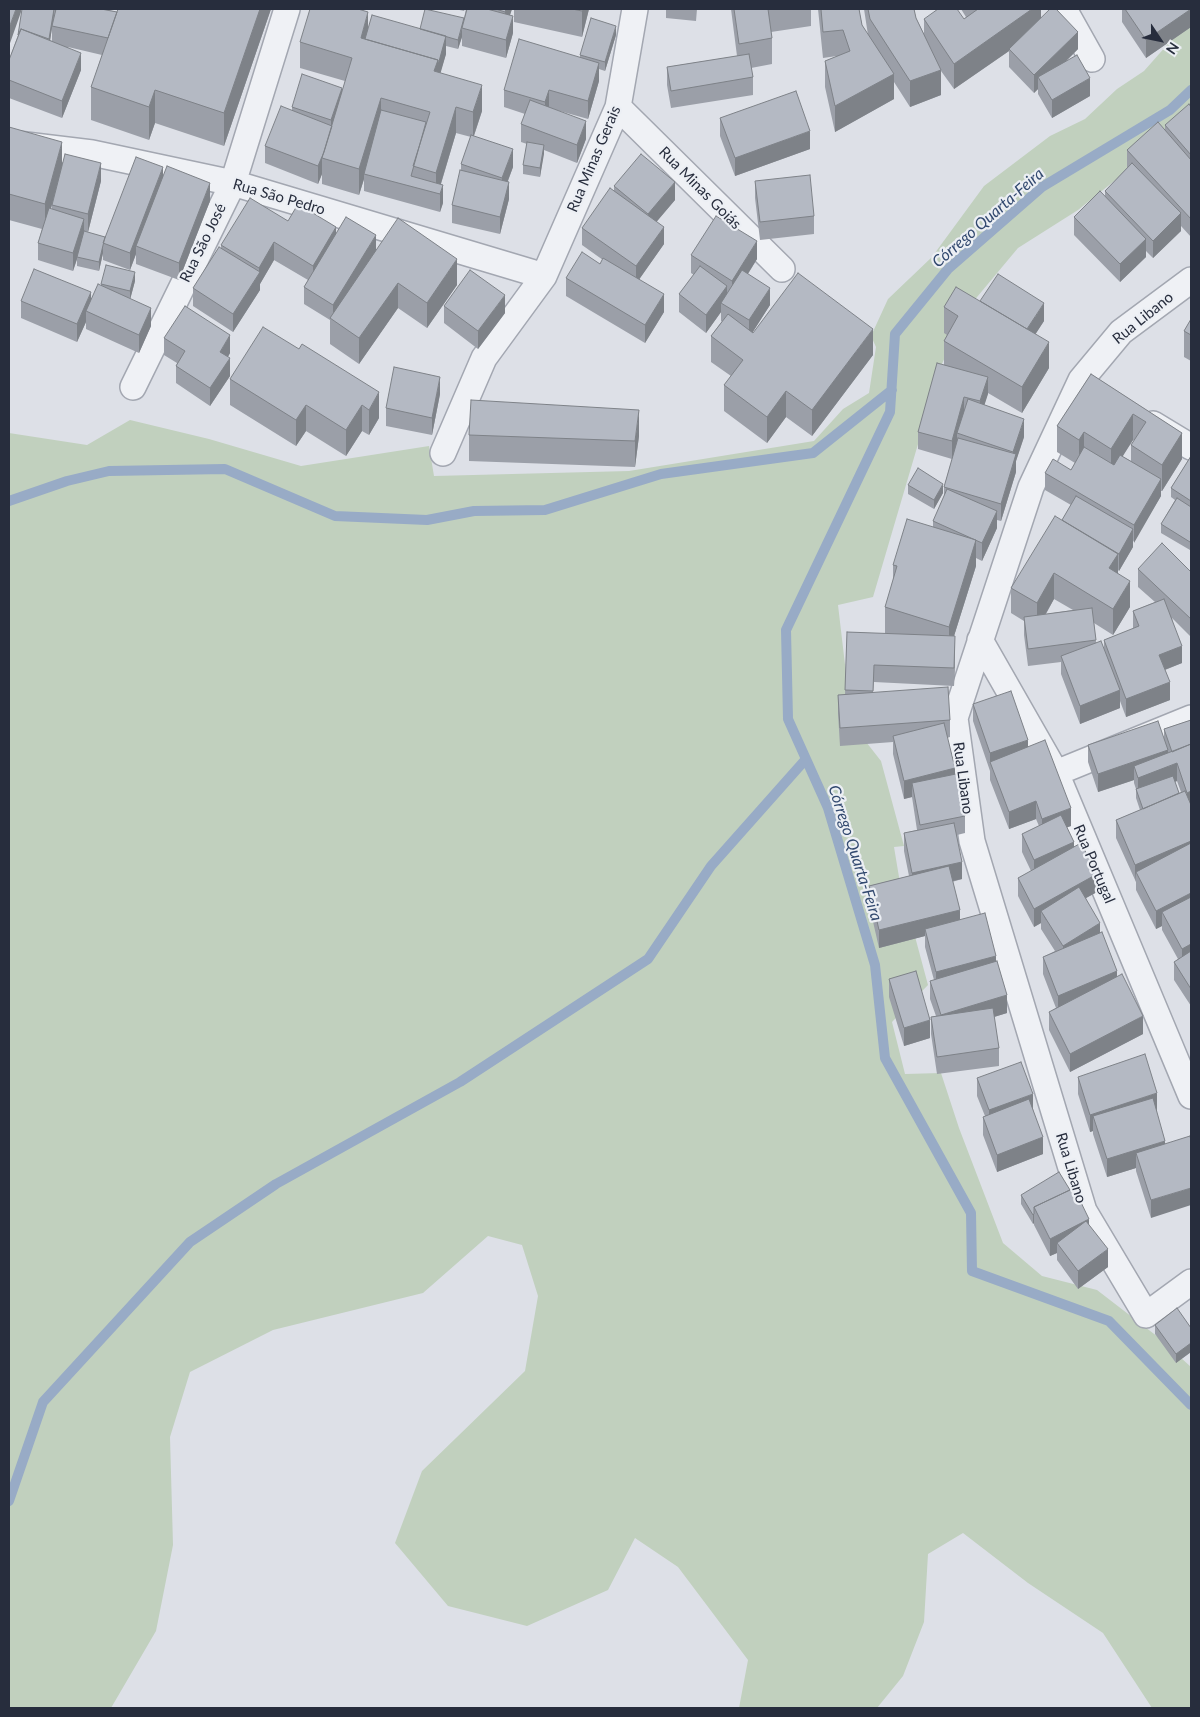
<!DOCTYPE html>
<meta charset="utf-8">
<style>
body{margin:0}
#map{position:relative;width:1200px;height:1717px;overflow:hidden;background:#dde0e7;font-family:Lato,sans-serif}
canvas{display:block}
.frame{position:absolute;inset:0;border:10px solid #272d3d;pointer-events:none}
.north{position:absolute;left:1135px;top:15px;width:50px;height:50px;-webkit-text-stroke:4px #eceff4;paint-order:stroke;rotate:124deg;font-size:14px;font-weight:700;line-height:20px;text-align:center;color:#272d3d}
.north::after{content:'';display:block;margin:auto;width:18px;height:22px;background:#272d3d;clip-path:polygon(50% 0,100% 100%,50% 72%,0 100%)}
</style>
<div id="map">
<canvas width="1200" height="1717"></canvas>
<div class="frame"></div>
<div class="north">N</div>
</div>
<script>
const context = document.querySelector('canvas').getContext('2d');
context.lineJoin = 'round';
function fill(path, color) {
  context.fillStyle = color;
  context.fill(path, 'evenodd');
}
function shape(rows) {
  const path = new Path2D();
  for (const r of rows) {
    path.moveTo(r[0], r[1]);
    for (let i = 2; i < r.length; i += 2) path.lineTo(r[i], r[i + 1]);
  }
  return path;
}
function strokePath(path, color, width, dash) {
  context.strokeStyle = color;
  context.lineWidth = width;
  context.lineCap = dash ? 'butt' : 'round';
  context.setLineDash(dash || []);
  context.stroke(path);
}
function write(font, color, halo, rows, align = 'center') {
  context.font = font + ' Lato,sans-serif';
  context.lineWidth = 4.5;
  context.setLineDash([]);
  context.textBaseline = 'middle';
  context.strokeStyle = halo;
  context.fillStyle = color;
  for (const [text, x, y, turn = 0] of rows) {
    context.save();
    context.translate(x, y);
    context.rotate((+turn || 0) * Math.PI / 180);
    context.textAlign = isNaN(turn) ? turn : align;
    if (halo) context.strokeText(text, 0, 0);
    context.fillText(text, 0, 0);
    context.restore();
  }
}
fill(shape([
 [1190,9,1191,124,1133,166,1078,210,1018,248,967,309,941,366,873,597,838,605,852,724,881,761,904,846,894,847,899,877,928,985,892,1022,905,1074,941,1073,959,1128,1003,1243,1042,1276,1097,1290,1158,1337,1191,1367,1191,1708,1152,1708,1103,1633,1028,1583,963,1533,928,1554,924,1622,903,1676,877,1708,739,1708,748,1660,678,1567,635,1538,608,1590,527,1626,448,1606,395,1543,422,1471,525,1371,538,1296,522,1245,488,1236,423,1293,273,1330,190,1372,170,1437,173,1545,156,1631,111,1708,9,1708,9,433,87,445,130,420,209,439,301,466,429,446,434,476,629,471,814,441,843,409,869,393,876,347,871,336,888,299,932,257,984,186,1050,136,1085,119,1117,89,1144,71,1167,45]
]), '#c1d0be');
strokePath(shape([
 [1191,90,1170,110,1042,187,948,269,895,334,890,412,786,630,788,719,828,808,875,965,885,1058,971,1213,972,1271,1109,1321,1191,1405],
 [9,501,67,481,109,471,225,469,335,516,427,520,474,511,545,510,661,474,813,453,892,390],
 [9,1501,43,1402,190,1242,276,1184,460,1082,648,959,711,866,806,759]
]), '#98abc6', 10);
const minor = shape([
 [1064,9,1092,59],
 [618,107,782,269],
 [9,143,92,153,233,183,544,276],
 [1191,280,1121,332,1081,380,1031,487,955,718,972,841,1084,1211,1146,1315,1191,1282],
 [133,387,233,183,287,9],
 [1153,424,1191,447],
 [443,453,484,358,544,276,618,107,635,9],
 [980,640,1056,773,1191,1096],
 [1056,773,1191,718]
]);
strokePath(minor, '#a3a7b1', 28);
strokePath(minor, '#eff1f5', 25);
fill(shape([
 [22,9,108,9,108,10,117,12,118,9,271,9,224,146,155,123,149,140,91,120,91,87,102,55,68,47,81,70,62,118,9,98,9,60,18,35],
 [52,28,52,41,50,40],
 [455,9,465,9,464,11],
 [466,9,512,9,510,15,513,33,506,58,462,46,462,37,458,49,446,46,446,54,440,73,482,111,474,136,513,167,508,181,509,199,500,234,452,223,452,205,461,170,461,164,471,137,456,133,441,184,443,203,440,212,364,191,364,179,359,195,322,184,322,174,318,184,265,163,265,146,292,110,292,107,342,92,345,81,300,68,300,42,368,29,420,29,464,18],
 [514,9,589,9,582,37,514,22],
 [666,9,697,9,696,21,666,18],
 [731,9,811,9,811,26,771,32,772,38,772,64,751,68,753,77,753,95,671,108,667,85,667,67,737,56],
 [818,9,859,9,862,25,868,35,864,9,914,9,916,18,924,34,924,19,964,19,966,17,961,9,1041,9,1041,17,1078,49,1067,60,1090,96,1052,118,1038,94,1038,89,1034,93,1009,67,1009,51,954,89,941,71,941,95,910,107,894,82,894,99,835,132,825,87,825,61,837,56,823,58],
 [1122,9,1191,9,1191,27,1146,58,1122,22],
 [616,35,605,71,599,69,599,81,588,119,549,108,586,139,577,163,544,150,540,177,523,174,523,165,527,144,521,142,521,124,525,114,504,107,504,90,580,57,580,55],
 [1191,107,1191,237,1181,226,1181,231,1153,258,1146,251,1146,257,1120,282,1074,235,1074,217,1105,196,1105,191,1127,168,1127,150,1165,131,1165,125],
 [720,118,810,149,735,176,720,136],
 [9,127,62,165,101,181,88,232,84,231,84,232,105,237,163,177,210,201,179,280,136,264,136,254,130,270,103,260,103,253,99,271,77,266,77,259,73,271,38,260,38,243,42,229,9,220],
 [56,190,52,205,52,210,51,209],
 [755,181,814,216,814,234,760,240,755,198],
 [614,186,675,200,656,222,664,244,639,279,664,312,645,343,566,296,566,278,600,264,603,260,582,245,582,228,614,192],
 [288,221,336,234,457,285,427,328,398,308,359,364,330,344,330,320,304,304,304,287,308,280,274,260,260,284,260,290,233,332,193,306,193,288,221,248,221,245],
 [691,255,757,259,748,274,770,305,752,333,873,355,812,436,786,417,767,443,724,411,724,385,731,376,711,362,711,336,722,321,721,321,721,312,706,333,679,312,679,294,694,275,691,273],
 [135,281,130,299,151,326,139,353,86,329,86,322,77,342,21,318,21,301,91,300,101,286,101,284],
 [980,301,1044,321,1035,334,1049,368,1022,413,988,393,984,405,1024,437,1016,461,1016,472,1001,521,997,520,997,528,982,561,976,558,976,566,954,636,955,654,954,686,874,682,873,693,950,720,950,737,947,738,955,774,965,816,965,833,957,835,962,879,952,882,960,920,996,962,1007,1013,994,1017,999,1048,999,1066,937,1074,931,1034,931,1017,936,1016,930,999,930,981,934,980,925,947,925,936,879,948,869,904,869,886,909,876,904,851,904,833,917,830,912,797,904,799,893,754,893,742,840,746,838,713,838,695,845,695,847,632,889,634,885,633,885,607,893,581,893,565,933,527,933,521,944,498,944,487,952,459,918,449,918,432,944,365,944,341,947,335,944,333,944,307],
 [444,306,505,313,478,349,444,323],
 [1191,319,1191,361,1184,357,1184,331],
 [164,338,230,353,228,357,230,376,210,406,176,383,176,366,177,363,164,355],
 [299,349,379,418,369,435,362,431,346,456,306,431,296,446,230,405,230,379],
 [1091,374,1182,433,1182,459,1162,491,1161,491,1161,496,1133,542,1133,547,1119,571,1118,570,1118,573,1130,607,1113,635,1094,623,1096,642,1104,648,1104,640,1133,629,1133,611,1155,602,1138,587,1138,569,1191,572,1191,637,1172,618,1182,663,1165,670,1170,700,1126,717,1120,701,1120,708,1080,724,1061,674,1061,662,1028,666,1024,635,1024,621,1011,613,1011,588,1062,520,1071,505,1045,490,1045,473,1071,470,1075,463,1057,452,1057,426],
 [1133,440,1134,440,1131,445,1131,461,1122,456],
 [1054,599,1073,610,1046,614],
 [440,394,432,435,386,426,386,408],
 [469,435,639,436,635,467,469,461],
 [1191,456,1191,548,1190,550,1161,533,1161,524,1175,500,1171,497,1171,488],
 [908,485,943,493,934,509,908,494],
 [973,704,1028,747,1071,826,1067,827,1074,847,1097,892,1086,898,1100,933,1117,977,1143,1034,1070,1072,1049,1030,1049,1012,1056,1008,1043,974,1043,957,1055,951,1041,929,1041,923,1034,927,1018,896,1018,878,1031,871,1022,852,1022,834,1039,826,1036,819,1009,829,990,780,990,771,973,721],
 [1191,720,1191,1006,1174,980,1174,962,1178,959,1162,930,1162,926,1156,929,1136,890,1136,882,1116,838,1116,820,1140,810,1136,798,1136,789,1134,783,1134,780,1098,792,1088,762,1088,745,1164,738,1164,729],
 [1177,781,1181,792,1179,793,1175,782],
 [889,979,930,1038,904,1046,889,997],
 [1078,1077,1157,1111,1151,1218,1136,1171,1136,1168,1107,1177,1093,1134,1093,1131,1090,1132,1078,1094],
 [977,1078,1033,1109,1043,1154,997,1172,983,1135,983,1117,985,1116,977,1096],
 [1021,1195,1089,1225,1108,1267,1078,1289,1057,1260,1057,1253,1050,1256,1034,1225,1034,1223,1033,1224,1021,1204],
 [1191,1285,1191,1305,1190,1304,1190,1286],
 [1155,1325,1191,1328,1191,1352,1176,1363,1155,1334]
]), '#9b9fa8');
fill(shape([
 [16,9,21,9,21,12,9,46,9,28],
 [54,9,54,14,49,48,49,39],
 [260,9,271,9,224,146,224,113],
 [506,9,512,9,505,29,505,12],
 [583,9,589,9,582,37,582,11],
 [1032,9,1041,9,1041,28,1009,49,1009,51,954,89,954,64],
 [1191,9,1191,27,1146,58,1146,40],
 [368,12,368,38,367,44,361,38],
 [513,16,513,33,506,58,506,40],
 [616,26,616,35,605,71,605,62],
 [462,28,462,37,458,49,458,40],
 [1078,32,1078,49,1043,84,1038,77,1038,89,1034,93,1034,75],
 [446,36,446,54,438,82,434,71],
 [81,53,81,70,62,118,62,101],
 [599,63,599,81,588,119,588,101],
 [941,70,941,95,910,107,910,81],
 [894,74,894,99,835,132,835,106],
 [1090,78,1090,96,1052,118,1052,100],
 [482,85,482,111,473,138,473,112],
 [342,88,342,106,322,158,322,174,318,184,318,166,331,134,331,120],
 [155,90,155,123,149,140,149,107],
 [549,90,549,108,545,120,545,102],
 [381,98,381,124,364,174,364,179,359,195,359,169],
 [456,107,456,133,438,193,436,193,436,173],
 [586,121,586,139,577,163,577,145],
 [810,131,810,149,735,176,735,158],
 [62,142,62,167,45,230,45,204],
 [544,145,544,154,540,177,540,168],
 [513,149,513,167,502,196,502,178],
 [101,163,101,181,88,232,88,214],
 [163,167,163,185,136,246,136,254,130,270,130,253],
 [509,182,509,199,500,234,500,217],
 [675,182,675,200,648,232,648,214],
 [210,183,210,201,179,280,179,263],
 [443,185,443,203,440,212,440,194],
 [1181,213,1181,231,1153,258,1153,241],
 [84,219,84,237,77,257,77,259,73,271,73,253],
 [336,227,336,245,313,283,313,266],
 [664,227,664,244,636,284,636,266],
 [376,235,376,253,333,321,333,305],
 [1146,239,1146,257,1120,282,1120,264],
 [757,241,757,259,732,299,732,281],
 [274,242,274,260,260,284,260,290,233,332,233,314,259,274,259,268],
 [103,244,103,253,99,271,99,262],
 [457,259,457,285,427,328,427,303],
 [135,272,135,281,130,300,130,291],
 [398,283,398,308,359,364,359,338],
 [727,286,727,304,721,303,721,312,706,333,706,315],
 [770,288,770,305,749,338,749,320],
 [91,292,91,310,86,311,86,322,77,342,77,324],
 [664,294,664,312,645,343,645,325],
 [505,295,505,313,478,349,478,331],
 [1044,303,1044,321,1026,349,1026,331],
 [151,308,151,326,139,353,139,335],
 [873,329,873,355,812,436,812,410],
 [230,335,230,353,220,370,220,352],
 [1049,342,1049,368,1022,413,1022,387],
 [230,358,230,376,210,406,210,388],
 [440,377,440,394,432,435,432,418],
 [988,377,988,394,980,419,980,401],
 [786,391,786,417,767,443,767,417],
 [379,392,379,418,369,435,369,410],
 [964,397,964,415,957,433,957,443,952,459,952,441],
 [306,405,306,431,296,446,296,420],
 [362,405,362,431,346,456,346,430],
 [639,410,639,436,635,467,635,441],
 [1133,414,1133,440,1111,475,1111,449],
 [1024,419,1024,437,1016,461,1016,472,1001,521,1001,504,1013,465,1013,452],
 [1084,432,1084,458,1079,466,1079,440],
 [1182,433,1182,459,1162,491,1162,465],
 [1161,479,1161,496,1134,543,1134,525],
 [943,484,943,493,934,509,934,500],
 [997,511,997,528,982,561,982,543],
 [1133,529,1133,547,1119,571,1119,554],
 [1191,539,1191,548,1190,550,1190,542],
 [976,540,976,566,949,652,949,627],
 [1118,554,1118,579,1109,568],
 [1054,573,1054,599,1037,629,1037,603],
 [1130,581,1130,607,1113,635,1113,609],
 [955,636,955,654,954,686,954,668],
 [1182,646,1182,663,1159,672,1159,655],
 [1170,682,1170,700,1126,717,1126,699],
 [1120,690,1120,708,1080,724,1080,706],
 [1028,740,1028,758,990,762,990,771,990,753],
 [1168,750,1168,767,1177,763,1177,781,1138,795,1138,778,1134,766,1134,780,1098,792,1098,774],
 [955,768,955,786,912,783,912,797,904,799,904,781],
 [1191,791,1191,809,1187,811,1187,793],
 [1036,801,1036,819,1009,829,1009,812],
 [1071,808,1071,826,1042,836,1042,819],
 [1191,841,1191,858,1136,872,1135,882,1135,865],
 [1074,842,1074,859,1034,878,1034,860],
 [962,862,962,879,912,890,912,873],
 [1097,874,1097,892,1046,920,1041,911,1041,923,1034,927,1034,909],
 [1191,893,1191,910,1162,912,1162,926,1156,929,1156,911],
 [960,910,960,928,925,929,925,936,879,948,879,930],
 [1100,923,1100,940,1063,964,1063,946],
 [1191,944,1191,962,1182,967,1182,949],
 [996,956,996,974,936,989,936,972],
 [1117,971,1117,989,1058,1013,1058,996],
 [1007,995,1007,1013,941,1033,941,1015],
 [1143,1016,1143,1034,1070,1072,1070,1054],
 [930,1020,930,1038,904,1046,904,1028],
 [1157,1093,1157,1111,1098,1130,1093,1116,1093,1131,1090,1132,1090,1115],
 [1033,1094,1033,1112,989,1128,989,1110],
 [1043,1137,1043,1154,997,1172,997,1155],
 [1165,1141,1165,1158,1136,1153,1136,1168,1107,1177,1107,1159],
 [1191,1188,1191,1205,1151,1218,1151,1200],
 [1034,1214,1034,1223,1033,1224,1033,1215],
 [1089,1219,1089,1237,1057,1243,1057,1253,1050,1256,1050,1239],
 [1108,1249,1108,1267,1078,1289,1078,1271],
 [1191,1343,1191,1352,1176,1363,1176,1354]
]), '#7e8288');
const building = shape([
 [9,9,16,9,9,28,9,9],
 [22,9,54,9,49,39,21,29,18,35,22,9],
 [56,9,101,9,117,12,108,38,52,26,56,9],
 [118,9,260,9,224,113,155,90,149,107,91,87,118,9],
 [310,9,358,9,368,12,361,38,438,60,434,71,482,85,473,112,456,107,436,173,413,166,430,112,381,98,359,169,322,158,352,58,300,42,310,9],
 [425,9,464,18,458,40,420,29,425,9],
 [467,9,487,9,513,16,506,40,462,28,467,9],
 [496,9,506,9,505,12,496,9],
 [572,9,583,9,582,11,572,9],
 [734,9,768,9,772,38,739,44,734,9],
 [821,9,859,9,862,25,894,74,835,106,825,61,850,51,843,30,823,32,821,9],
 [868,9,914,9,916,18,941,70,910,81,870,19,868,9],
 [938,9,957,9,964,19,978,9,1032,9,954,64,924,19,938,9],
 [1050,9,1056,9,1078,32,1034,75,1009,49,1050,9],
 [1125,9,1191,9,1146,40,1125,9],
 [372,15,446,36,438,65,438,60,365,39,372,15],
 [591,18,616,26,605,62,580,55,591,18],
 [21,29,81,53,62,101,9,80,9,60,21,29],
 [519,39,599,63,588,101,549,90,545,102,504,90,519,39],
 [749,54,753,77,671,91,667,67,749,54],
 [1077,55,1090,78,1052,100,1038,77,1077,55],
 [302,74,342,88,331,120,292,107,302,74],
 [796,91,810,131,735,158,720,118,796,91],
 [530,100,586,121,577,145,521,124,530,100],
 [1189,104,1191,107,1191,155,1165,125,1189,104],
 [281,106,332,126,324,152,318,166,265,146,281,106],
 [381,110,426,122,411,176,443,185,440,194,364,174,381,110],
 [1158,122,1191,160,1191,219,1127,150,1158,122],
 [9,127,62,142,45,204,9,194,9,127],
 [471,135,513,149,502,178,461,164,471,135],
 [527,142,544,145,540,168,523,165,527,142],
 [65,154,101,163,88,214,52,205,65,154],
 [641,154,675,182,648,214,614,186,641,154],
 [136,157,163,167,130,253,103,243,136,157],
 [1132,163,1181,213,1153,241,1105,191,1132,163],
 [167,166,210,183,179,263,136,246,167,166],
 [460,170,509,182,500,217,452,205,460,170],
 [810,175,814,216,760,222,755,181,810,175],
 [610,188,664,227,636,266,582,228,610,188],
 [1100,191,1146,239,1120,264,1074,217,1100,191],
 [250,198,288,221,298,204,336,227,313,266,274,242,259,268,221,245,250,198],
 [49,208,84,219,73,253,38,243,49,208],
 [716,216,757,241,732,281,691,255,716,216],
 [346,217,376,235,333,305,304,287,346,217],
 [398,218,457,259,427,303,398,283,359,338,330,318,398,218],
 [84,231,105,237,99,262,77,257,84,231],
 [219,247,260,272,233,314,193,288,219,247],
 [582,252,600,264,603,258,664,294,645,325,566,278,582,252],
 [106,265,135,272,130,291,101,284,106,265],
 [700,266,727,286,706,315,679,294,700,266],
 [34,269,91,292,77,324,21,301,34,269],
 [470,270,505,295,478,331,444,306,470,270],
 [742,270,770,288,749,320,721,303,742,270],
 [798,273,873,329,812,410,786,391,767,417,724,385,743,360,711,336,728,314,753,333,798,273],
 [998,274,1044,303,1027,329,980,301,998,274],
 [98,284,151,308,139,335,86,311,98,284],
 [956,287,1049,342,1022,387,944,341,958,316,944,307,956,287],
 [185,306,230,335,220,352,230,358,210,388,176,366,185,351,164,338,185,306],
 [1191,319,1191,335,1184,331,1191,319],
 [263,327,299,349,302,344,379,392,369,410,362,405,346,430,306,405,296,420,230,379,263,327],
 [937,363,988,377,980,401,964,397,952,441,918,432,937,363],
 [394,367,440,377,432,418,386,408,394,367],
 [1091,374,1182,433,1162,465,1131,445,1146,422,1133,414,1111,449,1084,432,1079,440,1057,426,1091,374],
 [968,399,1024,419,1013,452,957,433,968,399],
 [471,400,639,410,635,441,469,435,471,400],
 [958,438,1016,454,1001,504,944,487,958,438],
 [1084,447,1114,465,1120,455,1161,479,1134,525,1045,473,1053,459,1071,470,1084,447],
 [1191,456,1191,501,1171,488,1191,456],
 [918,468,943,484,934,500,908,485,918,468],
 [947,489,997,511,982,543,933,521,947,489],
 [1076,496,1133,529,1119,554,1062,520,1076,496],
 [1177,498,1191,507,1191,539,1190,542,1161,524,1177,498],
 [1055,516,1118,554,1109,568,1130,581,1113,609,1054,573,1037,603,1011,588,1055,516],
 [907,519,976,540,949,627,885,607,897,566,893,565,907,519],
 [1162,543,1191,572,1191,619,1138,569,1162,543],
 [1164,599,1182,646,1159,655,1170,682,1126,699,1104,640,1139,626,1133,611,1164,599],
 [1092,608,1096,640,1028,649,1024,617,1092,608],
 [847,632,955,636,954,668,874,665,873,691,845,690,847,632],
 [1101,641,1120,690,1080,706,1061,656,1101,641],
 [948,687,950,720,840,728,838,695,948,687],
 [1011,691,1028,740,990,753,973,704,1011,691],
 [1191,720,1191,744,1172,752,1164,729,1191,720],
 [1158,721,1168,750,1098,774,1088,745,1158,721],
 [944,723,955,768,904,781,893,736,944,723],
 [1045,740,1071,808,1042,819,1036,801,1009,812,990,762,1045,740],
 [1191,744,1191,791,1187,793,1177,763,1138,778,1134,766,1191,744],
 [956,774,965,816,920,825,912,783,956,774],
 [1173,776,1179,793,1143,809,1136,789,1173,776],
 [1185,791,1191,805,1191,841,1135,865,1116,820,1185,791],
 [1061,815,1074,842,1034,860,1022,834,1061,815],
 [954,823,962,862,912,873,904,833,954,823],
 [1081,843,1097,874,1034,909,1018,878,1081,843],
 [1191,843,1191,893,1156,911,1136,872,1191,843],
 [949,866,960,910,879,930,869,886,949,866],
 [1079,887,1100,923,1063,946,1041,911,1079,887],
 [1191,897,1191,944,1182,949,1162,912,1191,897],
 [985,913,996,956,936,972,925,929,985,913],
 [1102,932,1117,971,1058,996,1043,957,1102,932],
 [1191,951,1191,989,1174,962,1191,951],
 [997,961,1007,995,941,1015,930,981,997,961],
 [916,971,930,1020,904,1028,889,979,916,971],
 [1122,974,1143,1016,1070,1054,1049,1012,1122,974],
 [993,1008,999,1048,937,1057,931,1017,993,1008],
 [1145,1054,1157,1093,1090,1115,1078,1077,1145,1054],
 [1021,1062,1033,1094,989,1110,977,1078,1021,1062],
 [1153,1098,1165,1141,1107,1159,1093,1116,1153,1098],
 [1029,1099,1043,1137,997,1155,983,1117,1029,1099],
 [1190,1136,1191,1141,1191,1188,1151,1200,1136,1153,1190,1136],
 [1059,1172,1070,1190,1034,1207,1034,1214,1033,1215,1021,1195,1059,1172],
 [1074,1188,1089,1219,1050,1239,1034,1207,1074,1188],
 [1086,1221,1108,1249,1078,1271,1057,1243,1086,1221],
 [1177,1308,1191,1328,1191,1343,1176,1354,1155,1325,1177,1308]
]);
fill(building, '#b4b9c3');
strokePath(building, '#7e8288', 1);
write('15px', '#272d3d', '#eceff4', [
 ["Rua Minas Gerais",594,159,-67],
 ["Rua Minas Goiás",700,188,45],
 ["Rua São Pedro",279,197,16],
 ["Rua São José",203,243,-64],
 ["Rua Libano",1143,318,-39],
 ["Rua Libano",963,778,82],
 ["Rua Portugal",1094,864,67],
 ["Rua Libano",1071,1168,73]
]);
write('italic 16px', '#32496f', '#eceff4', [
 ["Córrego Quarta-Feira",988,218,-41],
 ["Córrego Quarta-Feira",855,853,72]
]);
</script>
